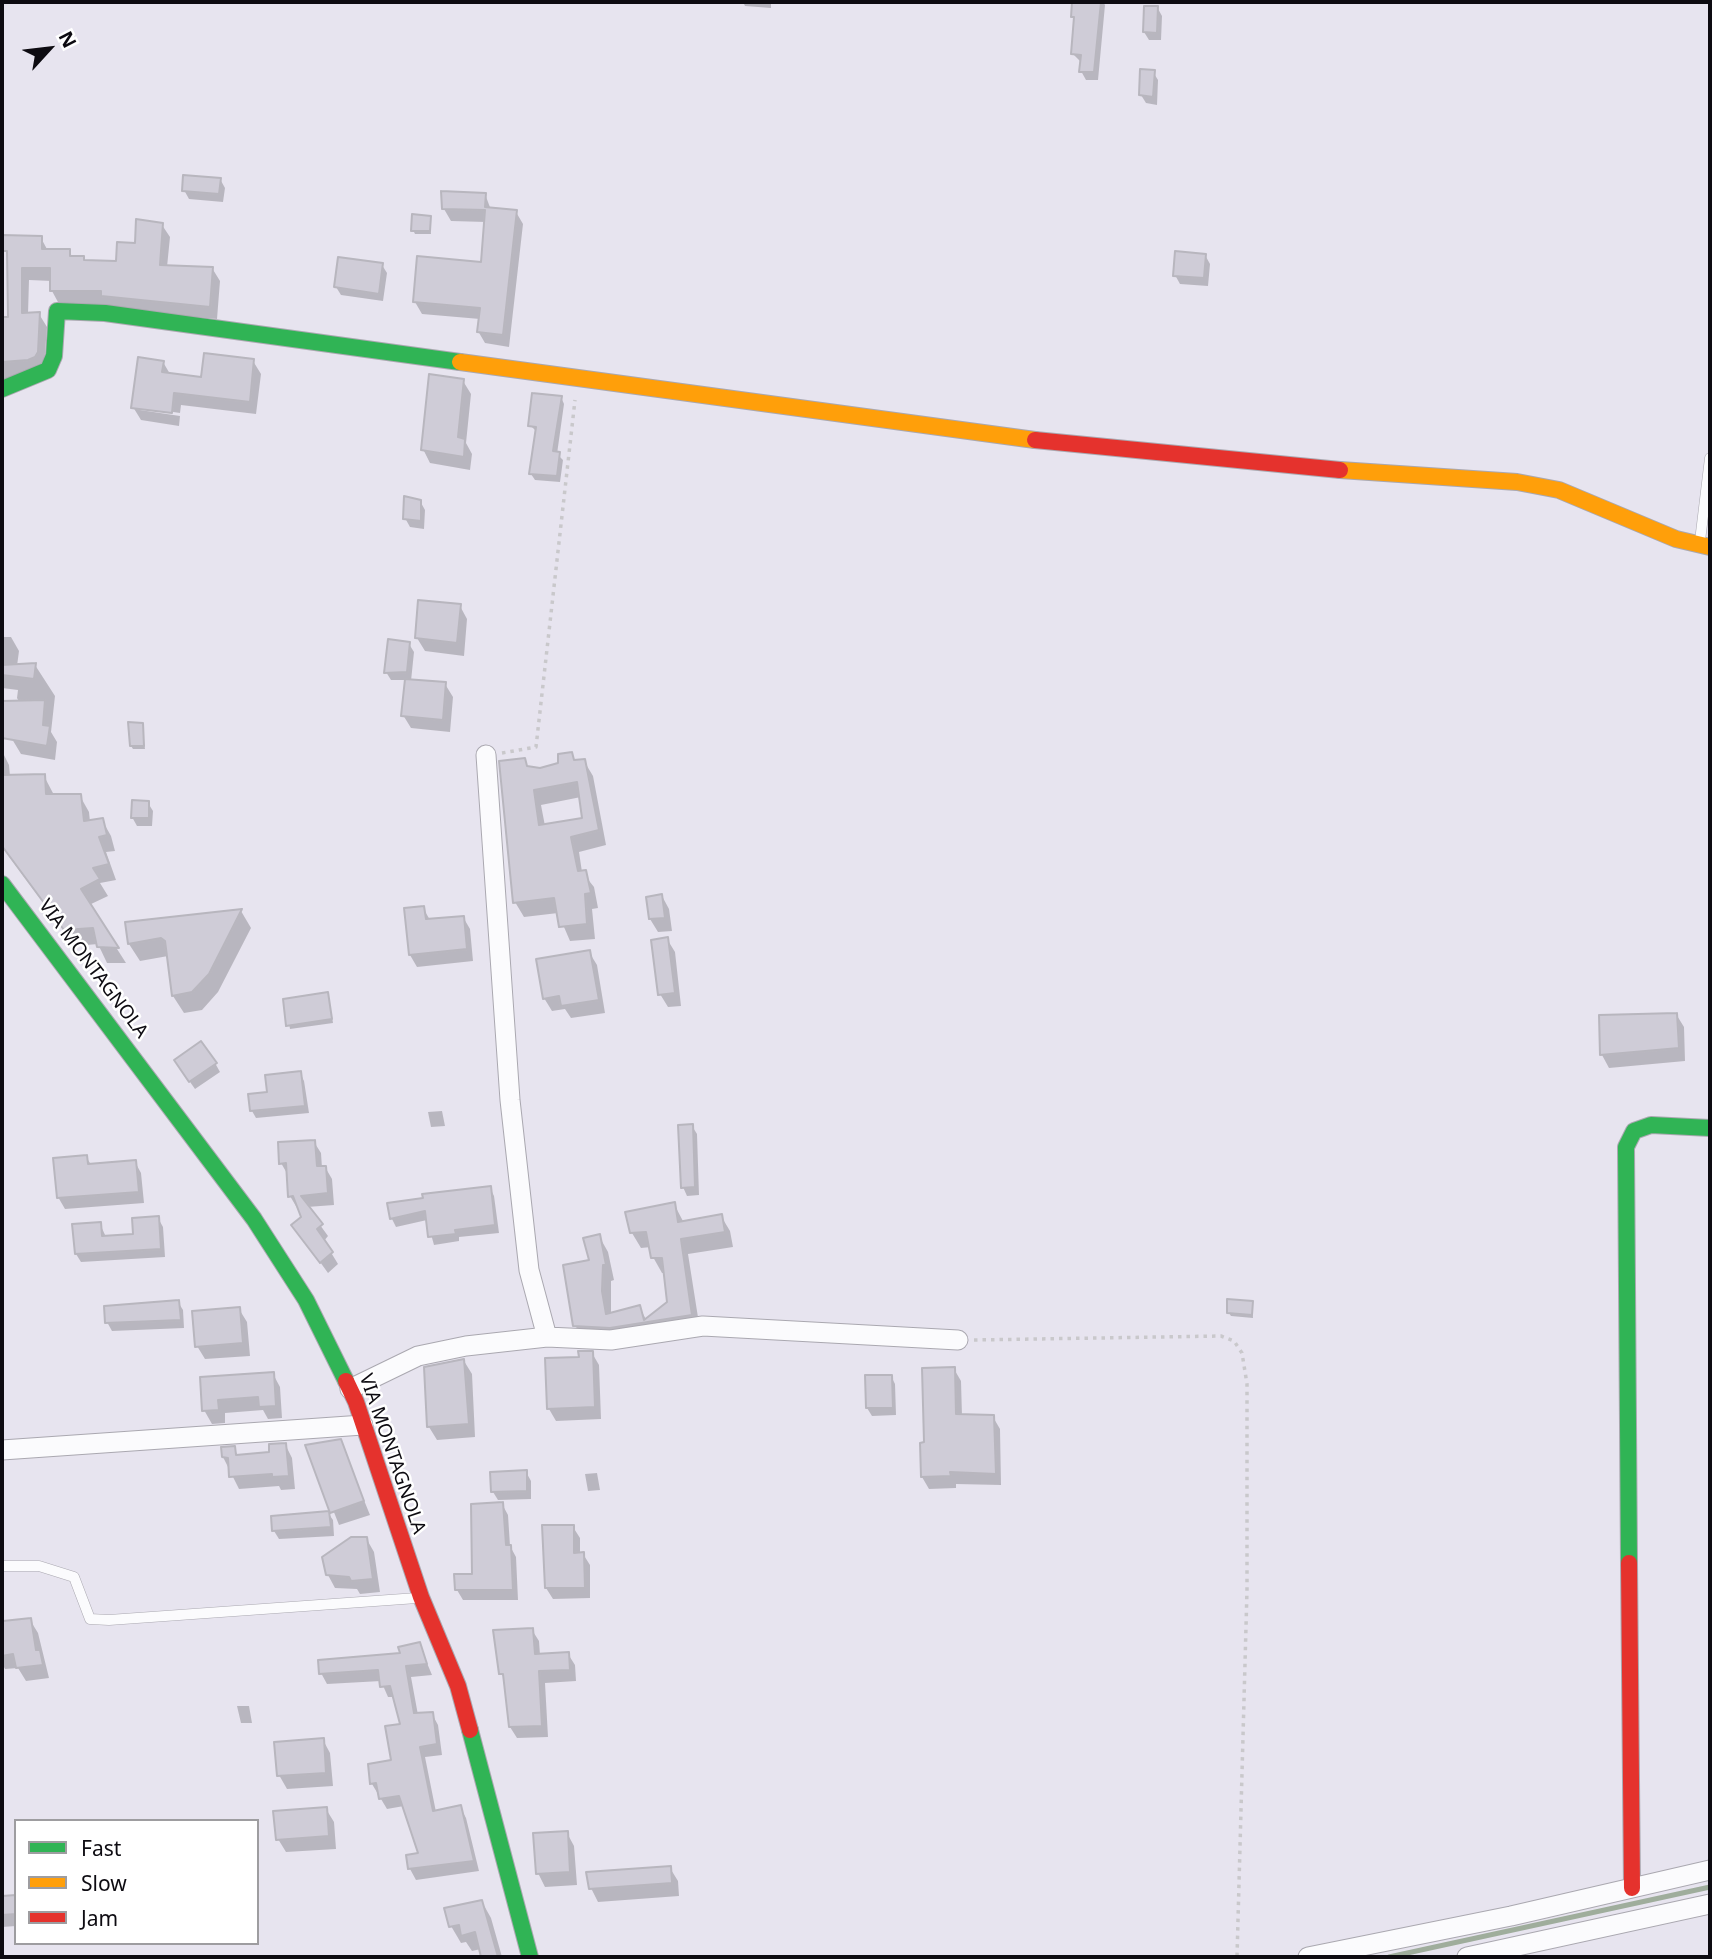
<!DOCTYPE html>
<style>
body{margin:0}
#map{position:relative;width:1712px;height:1959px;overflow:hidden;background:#e7e4ef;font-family:"Noto Sans",sans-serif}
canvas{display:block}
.frame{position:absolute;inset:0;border:4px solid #0d0b11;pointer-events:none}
.legend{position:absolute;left:14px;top:1819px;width:245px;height:126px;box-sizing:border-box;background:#fff;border:2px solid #9e9da0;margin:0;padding:9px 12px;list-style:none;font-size:21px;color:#0d0b11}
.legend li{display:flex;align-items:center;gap:14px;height:35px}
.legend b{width:35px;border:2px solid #9e9da0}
.north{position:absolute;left:14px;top:14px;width:70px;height:70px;-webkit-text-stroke:5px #fff;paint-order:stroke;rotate:63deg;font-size:19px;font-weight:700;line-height:28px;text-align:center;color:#0d0b11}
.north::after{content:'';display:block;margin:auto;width:24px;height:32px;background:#0d0b11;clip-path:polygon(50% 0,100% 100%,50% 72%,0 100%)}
</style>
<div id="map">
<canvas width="1712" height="1959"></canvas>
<div class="frame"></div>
<ul class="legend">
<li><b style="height:9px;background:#30b455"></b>Fast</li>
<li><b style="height:9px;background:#ff9f0a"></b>Slow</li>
<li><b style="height:9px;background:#e5322d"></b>Jam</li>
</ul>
<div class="north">N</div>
</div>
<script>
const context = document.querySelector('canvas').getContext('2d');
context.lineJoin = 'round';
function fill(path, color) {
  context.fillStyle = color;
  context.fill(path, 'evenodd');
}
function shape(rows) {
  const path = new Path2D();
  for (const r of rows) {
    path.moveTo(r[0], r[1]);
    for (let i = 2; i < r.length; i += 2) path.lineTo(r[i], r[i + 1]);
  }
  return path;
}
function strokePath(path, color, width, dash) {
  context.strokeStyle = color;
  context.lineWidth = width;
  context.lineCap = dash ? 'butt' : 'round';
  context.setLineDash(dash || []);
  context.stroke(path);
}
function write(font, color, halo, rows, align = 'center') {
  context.font = font + ' "Noto Sans",sans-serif';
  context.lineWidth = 5;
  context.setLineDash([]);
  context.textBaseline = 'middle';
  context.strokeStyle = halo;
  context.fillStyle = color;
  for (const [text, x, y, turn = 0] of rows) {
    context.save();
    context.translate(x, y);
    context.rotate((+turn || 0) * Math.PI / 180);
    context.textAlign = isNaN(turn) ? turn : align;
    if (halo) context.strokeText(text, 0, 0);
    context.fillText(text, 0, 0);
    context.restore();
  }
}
fill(shape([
 [743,2,771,2,771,8,745,6],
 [1074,2,1103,2,1105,5,1098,80,1086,80,1081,71,1082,63,1073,54],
 [1157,7,1162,16,1161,40,1149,40,1144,32],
 [1153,72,1158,80,1157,105,1146,103,1141,95],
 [220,179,225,188,223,202,189,199,184,190],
 [485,194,491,210,516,212,523,224,509,347,485,343,478,331,480,319,422,314,415,302,483,264,486,222,451,221,444,209],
 [430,218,431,234,415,234,413,230],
 [162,225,170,237,167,267,212,268,220,281,217,319,59,304,52,291,52,281,29,280,28,314,39,314,47,327,44,366,2,381,2,318,10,318,9,237,41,238,48,251,69,251,73,258,85,262,118,263],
 [1205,255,1210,264,1208,286,1180,284,1175,275],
 [382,265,387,273,383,301,341,295,336,287],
 [253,361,261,374,256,414,181,405,180,413,140,407,140,410,180,416,179,426,141,420,133,407,163,362,170,374,203,379],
 [463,381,471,394,466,443,472,454,470,470,430,463,423,449],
 [561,397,564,404,557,454,563,460,560,482,535,480,531,474,537,432,530,425],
 [420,501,425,510,424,529,410,527,405,518],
 [460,606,467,619,464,656,425,651,417,638],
 [2,637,11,637,19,651,17,666,35,665,55,696,51,732,57,742,55,760,21,754,12,739,21,705,17,698,18,690,2,688],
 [409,644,414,652,411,681,445,684,453,697,450,732,411,728,403,715,406,680,391,680,386,672],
 [142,724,145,749,133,749,131,746],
 [2,751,9,765,10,776,44,776,54,795,80,796,89,812,90,822,102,820,111,836,115,851,106,852,116,880,100,883,108,896,89,905,126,963,107,963,98,944,75,946,2,847],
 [571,753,575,761,584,761,593,776,606,845,579,852,582,872,594,887,598,908,592,909,595,939,570,941,558,913,524,917,515,902,524,760,529,768,540,770,560,764],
 [581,797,584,819,545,826,541,805],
 [148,803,153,811,152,826,137,826,132,817],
 [662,896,669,909,672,931,658,932,650,919],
 [423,908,430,920,463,917,470,929,473,961,417,967,410,955],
 [241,911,251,928,218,992,202,1010,184,1013,173,996,168,956,140,961,129,944,127,924],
 [667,939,675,952,681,1006,668,1007,660,994],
 [589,952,597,965,605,1013,571,1018,565,1009,552,1011,544,998],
 [329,997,333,1023,290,1029,285,1000],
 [1676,1014,1684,1027,1685,1061,1609,1068,1602,1055,1601,1017],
 [215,1063,220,1072,195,1089,181,1069],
 [300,1073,304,1081,309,1113,256,1118,252,1111,269,1094],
 [442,1111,445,1126,431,1127,428,1112],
 [692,1126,697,1134,699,1195,687,1196,683,1187],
 [314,1142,321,1153,322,1168,325,1167,332,1179,334,1205,307,1207,328,1236,324,1241,338,1264,328,1273,294,1226,303,1218,290,1196,288,1175,281,1163],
 [86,1157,92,1166,135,1162,141,1173,144,1203,65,1209,58,1197],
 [490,1188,494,1196,499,1233,459,1237,459,1241,434,1245,427,1220,396,1227,392,1219,389,1204],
 [674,1204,684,1223,721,1216,730,1231,733,1247,688,1254,700,1330,584,1341,575,1325,599,1236,608,1252,614,1280,611,1281,611,1314,639,1307,647,1321,669,1303,665,1273,662,1273,653,1257,651,1247,641,1248,632,1233],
 [158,1218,163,1227,165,1257,81,1262,76,1254,100,1224,106,1237,135,1236],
 [178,1302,183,1310,184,1328,112,1331,107,1322],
 [1252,1302,1253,1318,1231,1316,1229,1313],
 [239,1309,247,1322,250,1356,205,1359,197,1346],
 [592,1353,599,1365,601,1419,556,1421,549,1409,581,1358],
 [464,1361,472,1374,475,1437,437,1440,429,1427,426,1369],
 [954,1369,961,1381,962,1416,993,1417,1000,1429,1001,1485,956,1484,956,1488,929,1489,922,1477,925,1444],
 [273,1374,280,1387,282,1418,268,1419,263,1410,225,1413,225,1423,212,1424,204,1410,202,1379],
 [891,1376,895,1384,896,1415,872,1416,867,1408],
 [340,1441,370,1515,339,1525,308,1446],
 [285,1444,292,1458,295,1489,281,1490,279,1486,239,1489,223,1457,234,1448,238,1456,271,1453],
 [526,1472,531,1481,531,1499,498,1500,493,1492],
 [597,1473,600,1490,588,1491,585,1474],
 [502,1504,508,1515,510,1546,516,1557,518,1600,463,1600,457,1590,474,1575],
 [328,1513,333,1520,334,1536,279,1539,274,1531,273,1517],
 [573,1527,580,1538,580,1554,583,1554,590,1565,590,1598,553,1599,546,1588],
 [366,1538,374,1552,380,1592,360,1594,357,1589,335,1588,328,1575],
 [30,1620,38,1633,49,1678,26,1681,18,1668,5,1669,2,1663,2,1632],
 [532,1630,539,1641,540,1655,568,1654,575,1665,576,1681,545,1683,548,1737,517,1738,510,1727,506,1682,501,1673],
 [419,1644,432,1675,411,1677,418,1715,432,1714,438,1725,442,1755,425,1757,436,1812,460,1807,466,1818,479,1871,416,1880,410,1869,420,1855,404,1806,387,1809,372,1784,370,1765,393,1761,402,1726,395,1697,388,1697,381,1681,327,1684,321,1673,403,1655],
 [237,1706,249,1706,252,1723,241,1723],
 [323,1740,330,1753,333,1786,287,1789,279,1775],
 [326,1809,334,1822,336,1849,286,1852,278,1839],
 [567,1833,574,1846,577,1885,545,1887,538,1873],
 [670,1868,678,1881,679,1896,598,1902,591,1888],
 [2,1897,16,1897,16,1926,2,1927],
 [482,1902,491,1918,502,1957,483,1957,481,1949,472,1951,466,1942,461,1943,451,1926],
 [2,1931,4,1957,2,1957]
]), '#0003');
strokePath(shape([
 [1389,1957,1710,1887]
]), '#9fad9c', 5);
const building = shape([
 [1072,2,1101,2,1094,72,1079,72,1081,55,1071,54,1074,17,1071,17,1072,2],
 [1144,6,1158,6,1157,33,1143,32,1144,6],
 [1140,69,1155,70,1153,97,1139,95,1140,69],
 [183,175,221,178,219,194,182,191,183,175],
 [441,191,486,193,485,207,517,210,503,335,477,332,480,308,413,302,417,256,481,262,485,210,442,209,441,191],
 [412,214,431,216,430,231,411,231,412,214],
 [136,219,163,223,160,265,213,267,210,307,101,296,101,291,50,291,50,268,22,268,22,313,40,312,38,352,35,357,28,360,2,362,2,317,8,317,7,251,2,251,2,235,42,236,42,249,70,249,70,256,84,256,84,260,116,261,117,242,135,243,136,219],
 [1175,251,1206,254,1204,278,1173,276,1175,251],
 [338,257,383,263,379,294,334,287,338,257],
 [204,353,254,359,250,402,174,393,172,413,131,408,138,357,164,361,162,372,201,377,204,353],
 [429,374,464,379,458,437,465,439,464,457,421,450,429,374],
 [532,393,562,396,553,451,560,452,557,476,529,474,536,427,528,426,532,393],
 [404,496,421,500,421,521,403,519,404,496],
 [418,600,461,604,457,643,415,638,418,600],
 [388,639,410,642,407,672,384,673,388,639],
 [36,663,34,679,2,675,2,665,36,663],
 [405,679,446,682,443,720,401,716,405,679],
 [45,700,43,725,50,726,47,746,2,738,2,701,45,700],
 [128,722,143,723,144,746,130,746,128,722],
 [572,752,574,760,585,759,599,830,571,837,578,871,586,870,591,893,585,894,587,924,559,927,554,898,513,903,499,761,525,758,527,766,540,768,558,763,558,754,572,752],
 [577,782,582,818,539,825,534,790,577,782],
 [45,774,46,794,81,794,84,821,103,818,107,835,99,837,109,864,93,868,100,879,81,889,119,948,97,947,93,928,64,930,2,846,2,775,45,774],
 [132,800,149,801,149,818,131,818,132,800],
 [662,894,665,918,649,919,646,897,662,894],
 [424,906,426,919,464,916,467,949,409,955,404,908,424,906],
 [242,909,209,974,192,992,172,996,165,941,161,938,128,944,125,922,242,909],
 [668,937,675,993,658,995,651,940,668,937],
 [590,950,599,1000,561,1006,559,996,543,999,536,959,590,950],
 [328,992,332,1019,286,1026,283,999,328,992],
 [1677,1013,1679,1048,1600,1055,1599,1015,1677,1013],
 [201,1041,217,1063,189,1082,174,1060,201,1041],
 [301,1071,305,1106,250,1111,248,1094,267,1092,265,1075,301,1071],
 [693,1124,695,1187,681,1188,678,1125,693,1124],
 [315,1140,317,1166,326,1166,328,1193,301,1196,323,1224,317,1229,333,1252,320,1263,291,1225,301,1217,293,1196,288,1197,286,1163,279,1164,278,1142,315,1140],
 [87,1155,88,1164,136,1160,139,1192,57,1198,53,1158,87,1155],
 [491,1186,495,1225,455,1230,456,1234,428,1237,425,1211,390,1219,387,1203,423,1198,422,1194,491,1186],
 [675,1202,678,1222,722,1214,725,1232,681,1239,692,1315,610,1328,573,1326,563,1265,589,1260,583,1238,600,1234,606,1265,603,1265,602,1291,606,1314,640,1305,644,1320,667,1302,662,1258,651,1258,646,1232,630,1233,625,1212,675,1202],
 [159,1216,161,1249,75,1254,72,1224,101,1222,102,1236,133,1234,132,1218,159,1216],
 [1227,1299,1253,1301,1252,1315,1227,1313,1227,1299],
 [179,1300,181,1320,105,1323,104,1306,179,1300],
 [240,1307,243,1343,195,1347,192,1311,240,1307],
 [578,1351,593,1351,595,1407,547,1409,545,1358,579,1357,578,1351],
 [464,1359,469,1424,427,1427,424,1367,464,1359],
 [955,1367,956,1414,994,1415,996,1474,950,1472,951,1476,921,1477,920,1443,924,1442,922,1368,955,1367],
 [274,1372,276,1406,259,1407,258,1397,218,1400,219,1410,202,1411,200,1377,274,1372],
 [865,1375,892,1375,893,1408,866,1408,865,1375],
 [341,1439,364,1501,330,1513,305,1445,341,1439],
 [286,1443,289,1476,272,1477,272,1474,229,1477,228,1458,222,1457,221,1447,235,1446,236,1455,269,1452,269,1444,286,1443],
 [527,1470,527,1491,491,1492,490,1472,527,1470],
 [503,1502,506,1545,511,1545,513,1590,455,1590,454,1574,472,1574,471,1504,503,1502],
 [329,1511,331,1527,272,1531,271,1516,329,1511],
 [542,1525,574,1525,574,1553,584,1552,585,1588,545,1588,542,1525],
 [351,1537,367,1537,373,1579,351,1581,349,1577,326,1575,322,1557,351,1537],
 [31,1618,36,1650,40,1650,43,1665,16,1668,13,1654,2,1656,3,1621,31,1618],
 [533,1628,535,1654,569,1652,570,1670,539,1671,542,1726,509,1727,503,1674,499,1674,493,1630,533,1628],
 [420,1642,427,1664,406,1666,414,1713,433,1712,437,1744,420,1747,433,1811,461,1805,474,1861,408,1869,406,1855,418,1853,399,1796,379,1799,376,1783,370,1784,368,1764,391,1760,385,1726,400,1724,390,1686,380,1687,378,1670,319,1674,318,1660,400,1653,398,1647,420,1642],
 [324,1738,326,1773,277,1776,274,1742,324,1738],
 [327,1807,329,1836,276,1840,273,1811,327,1807],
 [568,1831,570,1872,536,1874,533,1833,568,1831],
 [671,1866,672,1883,589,1889,586,1872,671,1866],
 [16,1895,16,1914,2,1915,2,1896,16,1895],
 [482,1900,498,1957,481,1957,475,1932,461,1936,459,1925,449,1927,444,1908,482,1900]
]);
fill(building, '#cfccd7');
strokePath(building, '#b8b6be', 2);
const lane = shape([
 [1700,541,1710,458],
 [2,1566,39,1566,74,1577,90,1619,109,1620,417,1598]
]);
const street = shape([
 [486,755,510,1100,529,1270,547,1337],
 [350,1389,418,1356,466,1346,547,1337,611,1340,703,1326,958,1340],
 [2,1450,363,1425],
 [1308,1957,1511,1916,1710,1870],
 [1467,1957,1710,1904]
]);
const fast = shape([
 [2,389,48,370,54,356,57,311,105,313,460,362],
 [2,884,254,1219,306,1300,346,1381],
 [1629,1563,1626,1147,1634,1131,1651,1125,1710,1128],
 [470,1730,530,1957]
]);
const slow = shape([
 [460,362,1035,440],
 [1340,470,1517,482,1559,490,1676,539,1710,547]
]);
const jam = shape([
 [1035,440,1340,470],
 [346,1381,356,1402,421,1597,458,1686,470,1730],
 [1629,1563,1632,1888]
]);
strokePath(lane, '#aaa8b0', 11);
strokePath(street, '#aaa8b0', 21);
strokePath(fast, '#aaa8b0', 18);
strokePath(slow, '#aaa8b0', 18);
strokePath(jam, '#aaa8b0', 18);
strokePath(shape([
 [502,753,536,747,575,400],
 [974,1340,1221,1336,1234,1341,1242,1353,1247,1384,1247,1590,1237,1957]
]), '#c9c8cb', 3.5, [3.5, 5]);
strokePath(lane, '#fbfbfd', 10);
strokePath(street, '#fbfbfd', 19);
strokePath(fast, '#30b455', 16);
strokePath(slow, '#ff9f0a', 16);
strokePath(jam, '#e5322d', 16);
write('19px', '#0d0b11', '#fff', [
 ["VIA MONTAGNOLA",93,969,53],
 ["VIA MONTAGNOLA",392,1454,71]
]);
</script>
